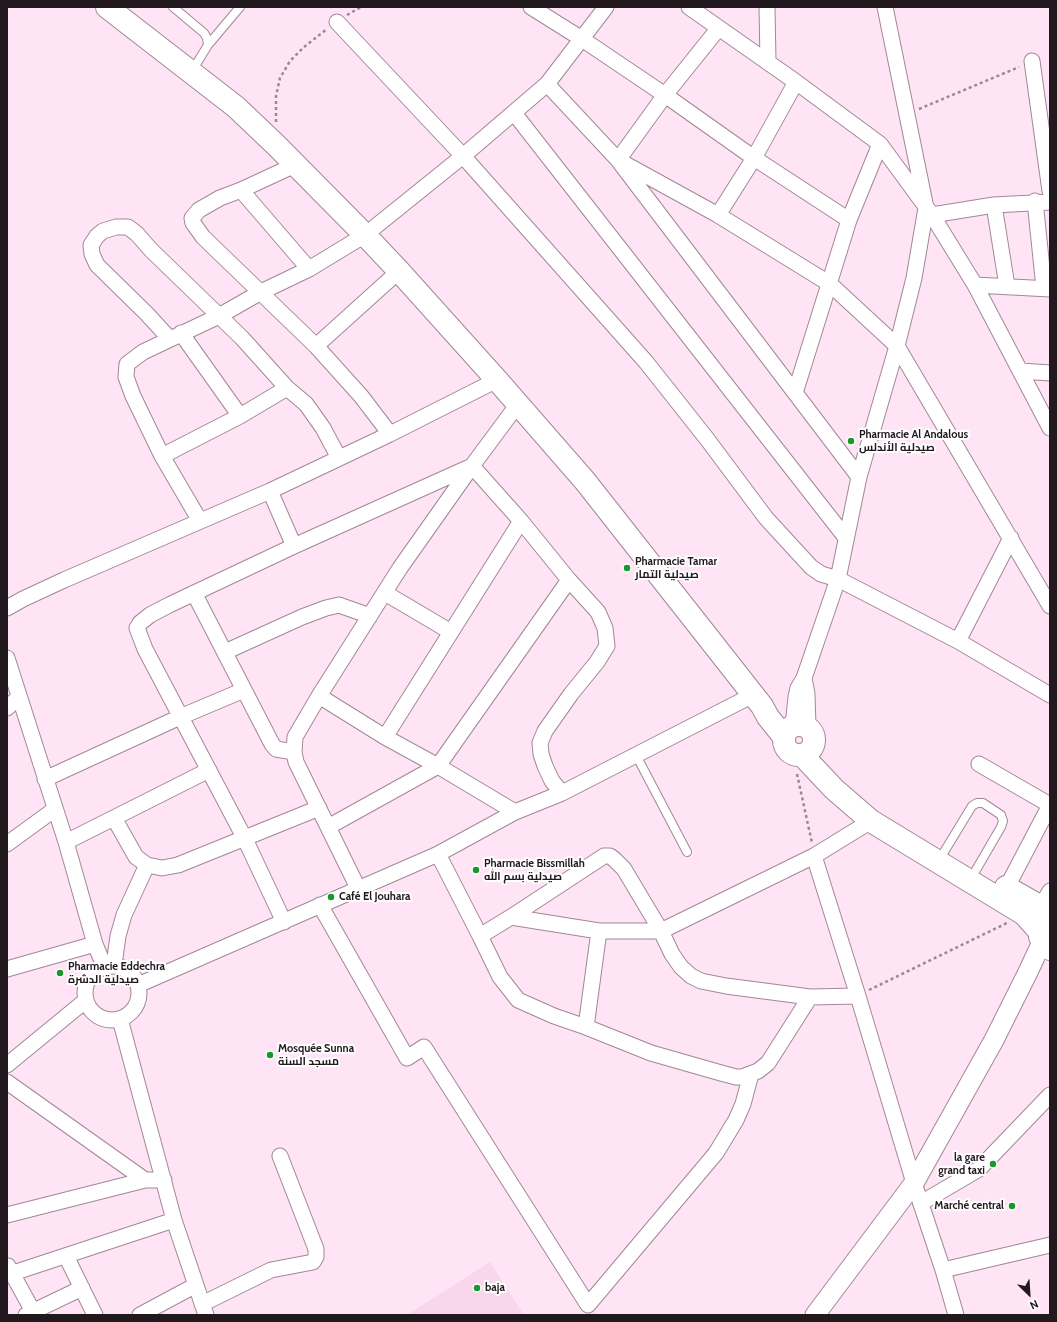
<!DOCTYPE html>
<meta charset="utf-8">
<style>
body{margin:0}
#map{position:relative;width:1057px;height:1322px;overflow:hidden;background:#fee4f5;font-family:Cabin,sans-serif}
canvas{display:block}
.frame{position:absolute;inset:0;border:8px solid #22191f;pointer-events:none}
.north{position:absolute;left:1009px;top:1274px;width:40px;height:40px;-webkit-text-stroke:3px #fff;paint-order:stroke;rotate:155deg;font-size:11px;font-weight:700;line-height:16px;text-align:center;color:#22191f}
.north::after{content:'';display:block;margin:auto;width:14px;height:18px;background:#22191f;clip-path:polygon(50% 0,100% 100%,50% 72%,0 100%)}
</style>
<div id="map">
<canvas width="1057" height="1322"></canvas>
<div class="frame"></div>
<div class="north">N</div>
</div>
<script>
const context = document.querySelector('canvas').getContext('2d');
context.lineJoin = 'round';
function fill(path, color) {
  context.fillStyle = color;
  context.fill(path, 'evenodd');
}
function shape(rows) {
  const path = new Path2D();
  for (const r of rows) {
    if (r.length === 3) {
      path.moveTo(r[0] + r[2], r[1]);
      path.arc(r[0], r[1], r[2], 0, 2 * Math.PI);
      continue;
    }
    path.moveTo(r[0], r[1]);
    for (let i = 2; i < r.length; i += 2) path.lineTo(r[i], r[i + 1]);
  }
  return path;
}
function strokePath(path, color, width, dash) {
  context.strokeStyle = color;
  context.lineWidth = width;
  context.lineCap = dash ? 'butt' : 'round';
  context.setLineDash(dash || []);
  context.stroke(path);
}
function write(font, color, halo, rows, align = 'center') {
  context.font = font + ' Cabin,Cairo,sans-serif';
  context.lineWidth = 4;
  context.setLineDash([]);
  context.textBaseline = 'middle';
  context.strokeStyle = halo;
  context.fillStyle = color;
  for (const [text, x, y, turn = 0] of rows) {
    context.save();
    context.translate(x, y);
    context.rotate((+turn || 0) * Math.PI / 180);
    context.textAlign = isNaN(turn) ? turn : align;
    if (halo) context.strokeText(text, 0, 0);
    context.fillText(text, 0, 0);
    context.restore();
  }
}
fill(shape([
 [490,1262,524,1315,407,1315]
]), '#f8d6ec');
const service = shape([
 [173,7,204,33,207,38,208,45,192,71],
 [208,45,240,7],
 [636,755,687,852],
 [944,852,972,806,977,803,983,803,1001,815,1003,821,1001,827,976,870]
]);
const minor = shape([
 [531,7,582,39,665,95,754,158,849,220],
 [689,7,796,82,880,144,932,215,975,285,1050,428],
 [767,7,768,62],
 [337,22,463,156,646,362,707,439,766,518,811,567,821,574,838,579,958,641,1050,695],
 [718,29,665,95,618,160,718,215,830,284,897,346,1050,606],
 [1032,61,1050,191],
 [547,84,618,160,859,477],
 [514,113,846,538],
 [295,165,241,190,220,198,199,210,192,218,193,223,203,237,316,346,361,396,390,434],
 [241,190,309,269],
 [1035,201,1044,288],
 [994,205,1007,286],
 [718,215,754,158,796,82],
 [932,215,994,205,1050,202],
 [975,285,1050,289],
 [181,333,240,416],
 [169,338,147,314,97,265,92,254,91,245,97,236,103,231,116,227,128,227,137,234,151,250,242,338,287,388,306,404,323,428,339,458],
 [316,346,399,271],
 [1021,371,1050,373],
 [795,393,849,220,880,144],
 [162,456,240,416,287,388],
 [270,491,294,546],
 [200,521,162,456,133,396,126,377,127,364,143,352,219,316,261,292,309,269,365,235,463,156,547,84,606,7],
 [194,593,272,744,276,749,294,752],
 [385,593,451,632],
 [7,608,23,599,64,580,270,491,390,434,497,380],
 [958,641,1011,538],
 [225,652,302,617,326,608,339,605,370,616],
 [7,658,66,842,95,944,104,966],
 [804,678,807,694,808,727],
 [319,696,385,737,438,766,515,812],
 [7,708,19,697],
 [793,726,796,697,798,688,804,678,838,579,859,477,897,346,914,278,926,208,885,7],
 [385,737,521,521],
 [979,764,1050,805],
 [45,779,180,717,244,690],
 [114,818,136,857,147,865,162,868,178,865,319,808],
 [328,827,438,766,569,580],
 [66,842,209,770],
 [7,844,55,809],
 [438,854,480,936,511,917,599,931,661,931,814,856,871,821],
 [814,856,858,996,914,1183,943,1270,956,1315],
 [1007,887,1050,805],
 [358,888,296,762,294,752,295,737,319,696,400,568,472,466,518,404],
 [320,905,407,1058,424,1047,588,1305,716,1153,736,1120,743,1104,751,1074],
 [1041,906,1050,891],
 [511,917,604,856,610,856,615,860,624,869,661,931,672,954,681,967,691,976,701,981,726,986,810,997,858,996],
 [284,922,245,839,145,649,137,628,140,623,150,615,169,605,294,546,472,466,521,521,569,580,598,612,605,628,607,646,597,662,571,694,545,731,540,743,541,754,545,766,552,781,562,793],
 [480,936,500,977,518,1000,554,1016,586,1027,651,1053,721,1073,736,1077,742,1077,758,1071,768,1063,810,997],
 [114,965,118,936,124,915,147,865],
 [112,993,27],
 [7,969,95,944],
 [138,985,438,854,515,812,562,793,753,695],
 [120,1019,174,1220,206,1315],
 [586,1027,599,931],
 [7,1065,85,1001],
 [7,1082,145,1180,164,1180],
 [921,1203,979,1169,1050,1095],
 [7,1215,145,1180],
 [66,1256,95,1315],
 [8,1266,35,1315],
 [943,1270,1050,1245],
 [7,1275,174,1220],
 [202,1304,271,1270,313,1262,316,1257,316,1249,280,1156],
 [26,1315,82,1288],
 [140,1315,196,1285]
]);
const tertiary = shape([
 [815,1315,914,1183,994,1040,1028,972,1042,942]
]);
const primary = shape([
 [107,7,236,107,277,146,365,235,399,271,497,380,585,481,762,706,768,717,784,737],
 [799,740,15],
 [802,755,834,789,871,821,1024,914,1040,932],
 [1006,887,1050,912],
 [1047,921,1042,927,1040,937,1045,946,1050,949]
]);
strokePath(service, '#a08898', 10);
strokePath(minor, '#a08898', 17);
strokePath(tertiary, '#a08898', 21);
strokePath(primary, '#a08898', 24);
strokePath(shape([
 [347,15,361,7],
 [919,109,1019,67],
 [276,122,276,96,280,78,290,61,304,47,327,29],
 [797,774,812,843],
 [869,990,1007,923]
]), '#9a8894', 2.5, [3, 3]);
strokePath(service, '#fff', 8);
strokePath(minor, '#fff', 15);
strokePath(tertiary, '#fff', 19);
strokePath(primary, '#fff', 22);
for (const [x, y, r, color] of [
 [851,441,4,"#17992d"],
 [627,568,4,"#17992d"],
 [476,870,4,"#17992d"],
 [331,897,4,"#17992d"],
 [60,973,4,"#17992d"],
 [270,1055,4,"#17992d"],
 [993,1164,4,"#17992d"],
 [1012,1206,4,"#17992d"],
 [477,1288,4,"#17992d"]
]) {
  const dot = new Path2D();
  dot.arc(x, y, r, 0, 2 * Math.PI);
  context.fillStyle = color;
  context.fill(dot);
  strokePath(dot, '#fff', 1.5);
}
write('bold 11px', '#22191f', '#fff', [
 ["Pharmacie Al Andalous",859,435],
 ["صيدلية الأندلس",859,448],
 ["Pharmacie Tamar",635,562],
 ["صيدلية التمار",635,575],
 ["Pharmacie Bissmillah",484,864],
 ["صيدلية بسم الله",484,877],
 ["Café El Jouhara",339,897],
 ["Pharmacie Eddechra",68,967],
 ["صيدلية الدشرة",68,980],
 ["Mosquée Sunna",278,1049],
 ["مسجد السنة",278,1062],
 ["la gare",985,1158,"right"],
 ["grand taxi",985,1171,"right"],
 ["Marché central",1004,1206,"right"],
 ["baja",485,1288]
], 'left');
</script>
